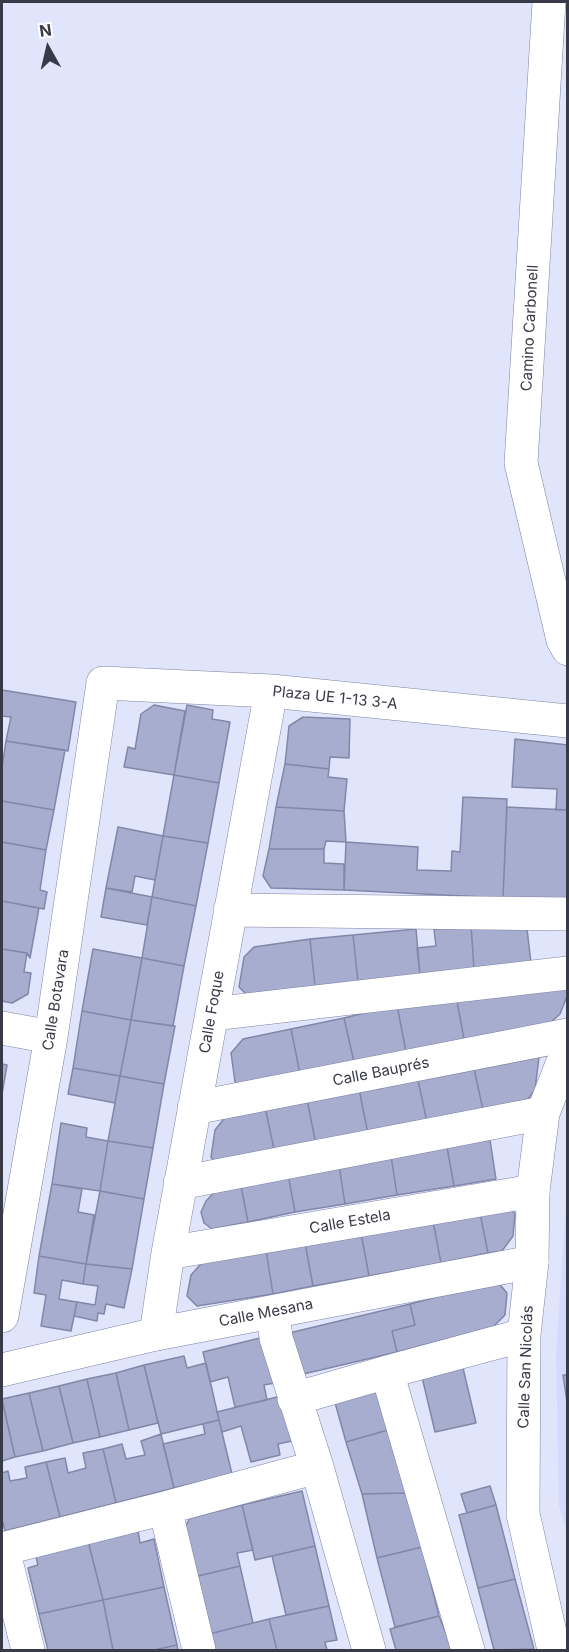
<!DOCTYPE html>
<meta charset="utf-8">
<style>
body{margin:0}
#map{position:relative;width:569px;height:1652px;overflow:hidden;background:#e1e5fb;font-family:Inter,sans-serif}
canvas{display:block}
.frame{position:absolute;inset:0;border:3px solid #383a48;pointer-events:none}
.north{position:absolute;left:18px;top:18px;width:60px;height:60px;-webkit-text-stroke:4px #fff;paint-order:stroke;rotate:352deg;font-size:16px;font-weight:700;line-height:24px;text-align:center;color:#383a48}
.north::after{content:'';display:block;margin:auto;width:21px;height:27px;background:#383a48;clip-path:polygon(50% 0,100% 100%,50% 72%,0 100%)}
</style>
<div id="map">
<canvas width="569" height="1652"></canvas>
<div class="frame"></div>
<div class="north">N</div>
</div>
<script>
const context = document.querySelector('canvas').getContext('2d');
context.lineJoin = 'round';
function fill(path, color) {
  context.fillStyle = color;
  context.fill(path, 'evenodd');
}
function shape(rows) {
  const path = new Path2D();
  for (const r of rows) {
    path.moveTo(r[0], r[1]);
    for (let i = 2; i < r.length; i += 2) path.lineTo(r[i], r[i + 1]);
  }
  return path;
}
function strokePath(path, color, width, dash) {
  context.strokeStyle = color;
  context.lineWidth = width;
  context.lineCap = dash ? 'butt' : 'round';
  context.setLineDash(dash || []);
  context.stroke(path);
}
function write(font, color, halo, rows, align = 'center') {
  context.font = font + ' Inter,sans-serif';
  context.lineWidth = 5;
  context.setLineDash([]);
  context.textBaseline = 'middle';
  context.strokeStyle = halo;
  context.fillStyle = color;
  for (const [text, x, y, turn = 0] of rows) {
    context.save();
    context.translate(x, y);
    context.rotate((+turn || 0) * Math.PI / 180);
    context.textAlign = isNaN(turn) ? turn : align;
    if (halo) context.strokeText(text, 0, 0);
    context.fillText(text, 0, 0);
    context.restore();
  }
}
fill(shape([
 [567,1187,567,1532,559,1506,556,1355]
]), '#d4dafd');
const building = shape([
 [2,690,76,702,68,751,6,741,11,717,2,716,2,690],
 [154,705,185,711,174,775,124,767,128,747,135,749,141,714,154,705],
 [187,705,213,710,212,719,230,722,219,783,174,775,187,705],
 [303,717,350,719,349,758,330,757,329,769,285,764,289,726,303,717],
 [515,739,568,745,568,810,556,810,557,789,512,787,515,739],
 [6,741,65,750,54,810,2,801,2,767,6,741],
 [285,764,329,769,328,777,347,779,344,811,276,807,285,764],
 [174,775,219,783,208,843,163,836,174,775],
 [463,797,507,799,503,898,344,890,346,842,418,847,417,870,451,871,452,851,460,852,463,797],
 [2,801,54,810,46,850,2,842,2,801],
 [276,807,344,811,346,842,326,841,324,849,269,849,276,807],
 [507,807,568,810,568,901,503,898,507,807],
 [118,827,163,836,155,880,135,876,132,892,106,888,118,827],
 [163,836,208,843,196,906,152,897,163,836],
 [2,842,46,850,40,890,47,892,44,909,2,901,2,842],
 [269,849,324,849,324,863,344,864,344,890,271,888,263,876,269,849],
 [106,888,152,897,147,925,101,917,106,888],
 [152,897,196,906,184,966,142,958,152,897],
 [2,901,39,908,30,958,27,953,2,949,2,901],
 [526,920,531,963,474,969,471,925,526,920],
 [471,925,474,969,420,975,417,948,436,946,434,929,471,925],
 [416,929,420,975,358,982,353,935,416,929],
 [353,935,358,982,315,986,310,939,353,935],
 [310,939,315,986,248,996,239,987,244,957,254,947,310,939],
 [2,949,27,953,24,972,31,973,28,994,12,1003,2,1001,2,949],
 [93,949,142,958,131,1020,82,1011,93,949],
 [142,958,184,966,173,1026,131,1020,142,958],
 [568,982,568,994,560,1014,549,1024,464,1039,456,996,568,982],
 [456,996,464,1039,406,1052,397,1005,456,996],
 [397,1005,406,1052,354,1062,344,1018,397,1005],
 [82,1011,131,1020,120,1076,73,1068,82,1011],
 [344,1018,354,1062,300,1074,291,1029,344,1018],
 [131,1020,175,1026,164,1084,120,1076,131,1020],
 [291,1029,300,1074,242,1085,235,1082,231,1053,243,1039,291,1029],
 [540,1049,535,1090,528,1099,483,1110,473,1064,540,1049],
 [2,1064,7,1065,2,1094,2,1064],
 [473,1064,483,1110,427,1122,417,1076,473,1064],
 [73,1068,120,1076,115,1103,68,1094,73,1068],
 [120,1076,164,1084,153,1148,108,1141,120,1076],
 [417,1076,427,1122,368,1134,359,1089,417,1076],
 [359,1089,368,1134,316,1145,307,1099,359,1089],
 [307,1099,316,1145,275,1154,265,1107,307,1099],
 [265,1107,275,1154,218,1166,211,1157,215,1130,227,1115,265,1107],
 [61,1123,87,1128,86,1137,108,1141,100,1191,52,1184,61,1123],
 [490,1140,496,1179,454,1186,447,1147,490,1140],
 [108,1141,153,1148,144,1199,100,1191,108,1141],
 [447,1147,454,1186,397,1195,391,1156,447,1147],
 [391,1156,397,1195,345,1204,339,1165,391,1156],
 [339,1165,345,1204,295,1212,288,1174,339,1165],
 [288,1174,295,1212,248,1222,240,1181,288,1174],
 [240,1181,248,1222,212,1229,204,1223,201,1212,206,1201,222,1184,240,1181],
 [52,1184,82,1189,78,1212,94,1215,86,1264,39,1256,52,1184],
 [100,1191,144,1199,132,1269,86,1264,100,1191],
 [510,1207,515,1214,513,1236,502,1251,488,1253,480,1213,510,1207],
 [480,1213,488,1253,441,1263,433,1221,480,1213],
 [433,1221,441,1263,369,1276,361,1233,433,1221],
 [361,1233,369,1276,313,1286,305,1243,361,1233],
 [305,1243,313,1286,273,1294,266,1250,305,1243],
 [266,1250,273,1294,197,1306,187,1296,191,1275,206,1258,266,1250],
 [39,1256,86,1264,83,1284,62,1280,59,1299,77,1302,71,1331,41,1326,46,1295,34,1293,39,1256],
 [86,1264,132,1269,124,1308,106,1304,104,1314,98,1313,97,1321,74,1316,77,1302,95,1305,98,1286,83,1284,86,1264],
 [497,1281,507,1293,505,1315,493,1327,397,1352,392,1331,415,1325,410,1304,497,1281],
 [410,1304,415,1325,392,1331,397,1352,295,1376,285,1334,410,1304],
 [264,1337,275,1383,264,1385,267,1400,235,1407,228,1377,210,1382,203,1352,264,1337],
 [184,1356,187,1368,206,1363,219,1420,161,1434,144,1365,184,1356],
 [144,1365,158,1423,129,1430,116,1373,144,1365],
 [463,1368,476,1423,435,1432,422,1377,463,1368],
 [116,1373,129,1430,100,1437,87,1379,116,1373],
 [563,1375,568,1375,568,1409,563,1375],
 [87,1379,100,1437,73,1443,59,1386,87,1379],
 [374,1381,388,1430,346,1442,332,1392,374,1381],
 [59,1386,73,1443,43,1451,29,1393,59,1386],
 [29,1393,43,1451,15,1457,2,1399,29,1393],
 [281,1396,292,1441,278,1444,280,1455,251,1462,241,1426,222,1432,217,1412,281,1396],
 [2,1400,15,1457,2,1461,2,1400],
 [219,1420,232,1474,174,1488,163,1444,205,1434,203,1424,219,1420],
 [388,1430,407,1493,362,1494,346,1442,388,1430],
 [161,1434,174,1488,116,1503,103,1449,122,1444,126,1459,145,1455,141,1441,161,1434],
 [103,1449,116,1503,60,1517,46,1462,65,1458,68,1473,86,1468,83,1453,103,1449],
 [46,1462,60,1517,5,1531,2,1519,2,1473,8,1471,10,1481,27,1478,25,1467,46,1462],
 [490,1486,496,1505,467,1513,461,1494,490,1486],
 [302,1491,315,1546,255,1560,242,1505,302,1491],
 [407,1493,422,1547,377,1558,362,1494,407,1493],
 [242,1505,253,1550,237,1553,240,1566,194,1577,183,1531,190,1518,242,1505],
 [496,1505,515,1579,478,1588,459,1515,496,1505],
 [138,1530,140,1543,154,1539,164,1587,103,1600,88,1541,138,1530],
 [88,1541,103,1600,39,1614,28,1568,38,1565,35,1553,88,1541],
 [315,1546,329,1606,286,1615,272,1556,315,1546],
 [422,1547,439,1616,395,1627,377,1558,422,1547],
 [240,1566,253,1623,209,1634,194,1577,240,1566],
 [515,1579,534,1649,494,1650,478,1588,515,1579],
 [164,1587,177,1645,154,1650,113,1650,103,1600,164,1587],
 [103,1600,113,1650,48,1650,39,1614,103,1600],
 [329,1606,337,1640,325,1642,327,1650,277,1650,269,1619,329,1606],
 [439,1616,453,1650,396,1650,390,1629,439,1616],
 [269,1619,277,1650,213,1650,209,1634,269,1619],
 [177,1645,178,1650,154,1650,177,1645]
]);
fill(building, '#a7adcf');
strokePath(building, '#8187a8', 1.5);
const street = shape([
 [230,910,568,914],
 [212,1014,568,973],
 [2,1028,51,1037],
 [194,1108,568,1035],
 [180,1183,543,1113],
 [168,1253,533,1191],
 [532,1262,524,1335,523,1514,554,1650],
 [273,1312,276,1338,317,1467,369,1650],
 [2,1316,51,1037,103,683,271,691,568,721],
 [156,1334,168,1253,271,691],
 [387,1372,468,1650],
 [294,1399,387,1372,524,1335],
 [165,1508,199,1650],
 [2,1549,165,1508,317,1467],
 [3,1549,28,1650]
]);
const secondary = shape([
 [549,2,521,463,563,640,568,649],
 [2,1370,156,1334,532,1262,533,1191,543,1113,568,1049]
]);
strokePath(street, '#7d83a4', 34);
strokePath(secondary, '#7d83a4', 34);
strokePath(street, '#fff', 33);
strokePath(secondary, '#fff', 33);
write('15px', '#383a48', '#fff', [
 ["Camino Carbonell",530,328,-87],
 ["Plaza UE 1-13 3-A",335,698,6],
 ["Calle Botavara",56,1000,-81],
 ["Calle Foque",212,1012,-80],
 ["Calle Bauprés",381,1072,-11],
 ["Calle Estela",350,1222,-10],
 ["Calle Mesana",266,1313,-11],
 ["Calle San Nicolás",526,1367,-88]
]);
</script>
